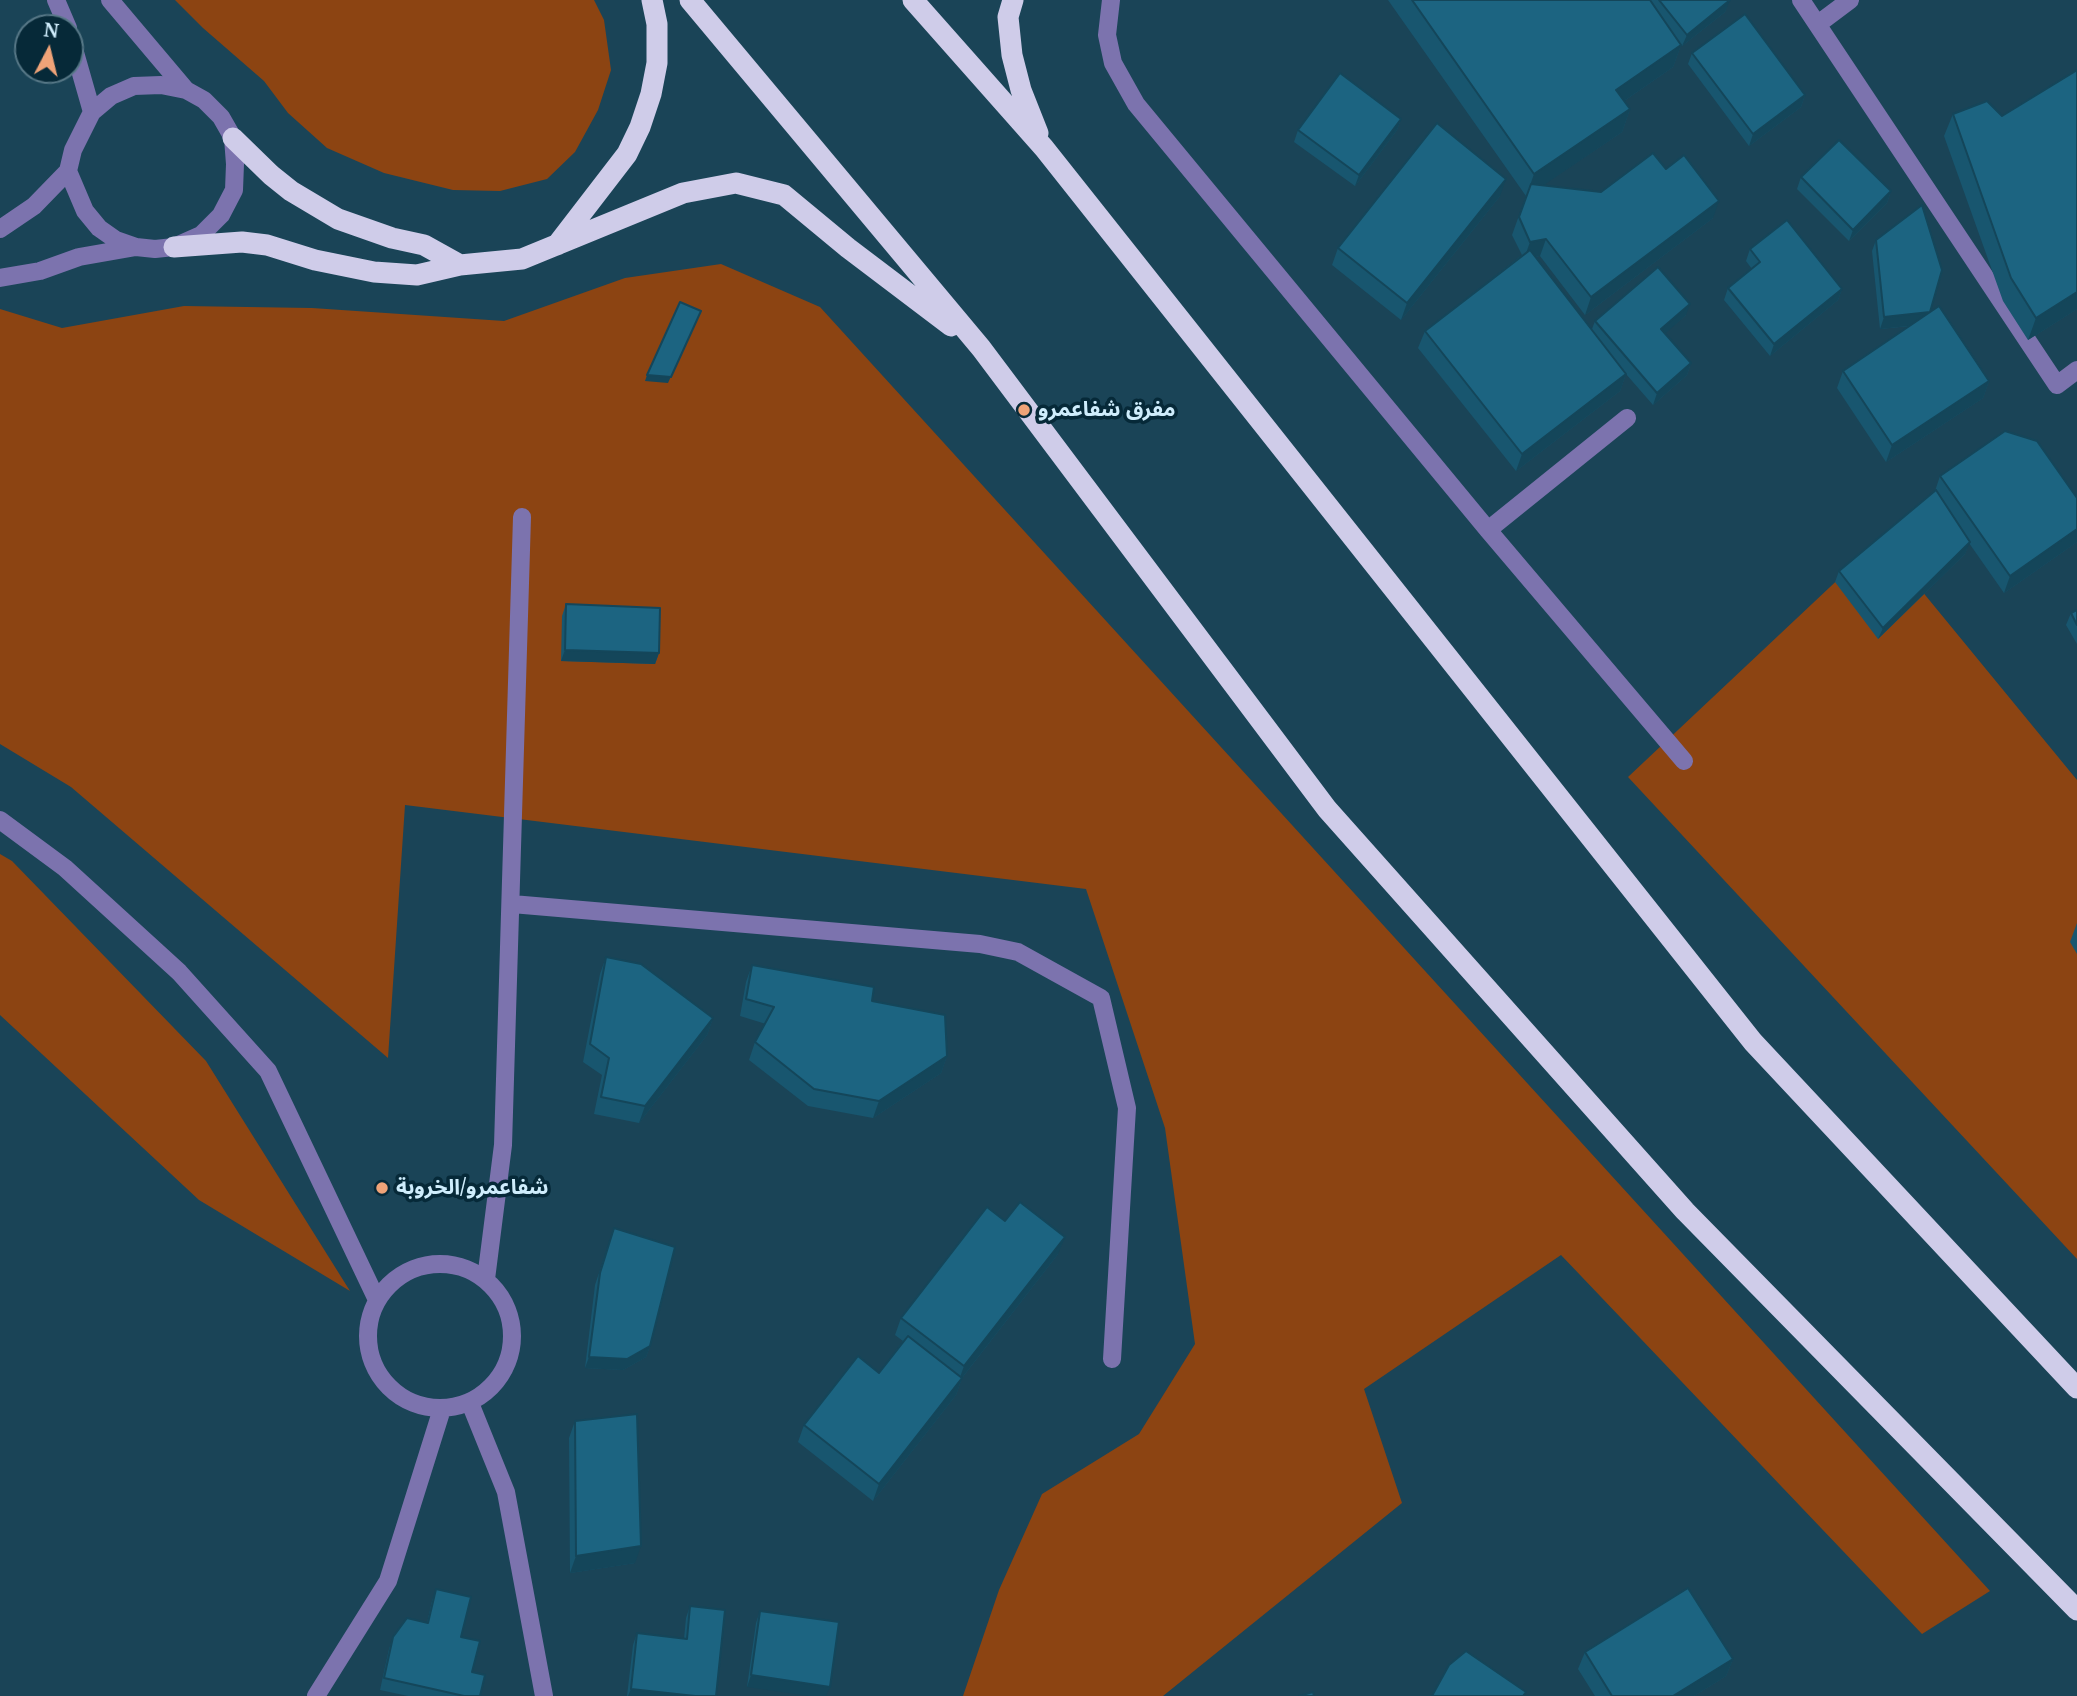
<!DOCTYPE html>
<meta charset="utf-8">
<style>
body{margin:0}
#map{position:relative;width:2077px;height:1696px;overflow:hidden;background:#1a4457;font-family:"Noto Serif",serif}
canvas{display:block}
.north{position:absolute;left:14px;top:14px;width:70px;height:70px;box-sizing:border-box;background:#062938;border:2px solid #567786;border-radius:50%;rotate:7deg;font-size:19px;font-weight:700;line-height:28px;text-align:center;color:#cfedfc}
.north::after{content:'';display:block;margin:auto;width:24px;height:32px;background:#efa378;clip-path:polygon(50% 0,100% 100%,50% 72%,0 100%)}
</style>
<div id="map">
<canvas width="2077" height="1696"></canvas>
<div class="north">N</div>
</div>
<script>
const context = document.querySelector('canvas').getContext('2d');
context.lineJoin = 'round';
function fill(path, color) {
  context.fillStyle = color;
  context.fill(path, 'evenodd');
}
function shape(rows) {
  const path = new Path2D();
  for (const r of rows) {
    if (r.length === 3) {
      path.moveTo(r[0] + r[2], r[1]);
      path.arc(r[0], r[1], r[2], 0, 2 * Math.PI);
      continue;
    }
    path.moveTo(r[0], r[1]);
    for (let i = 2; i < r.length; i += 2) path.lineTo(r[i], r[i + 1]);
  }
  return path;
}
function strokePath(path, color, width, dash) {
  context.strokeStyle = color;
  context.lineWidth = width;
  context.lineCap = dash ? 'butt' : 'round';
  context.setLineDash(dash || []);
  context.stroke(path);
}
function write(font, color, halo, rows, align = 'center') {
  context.font = font + ' "Noto Serif","Noto Sans Arabic",serif';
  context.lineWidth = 7;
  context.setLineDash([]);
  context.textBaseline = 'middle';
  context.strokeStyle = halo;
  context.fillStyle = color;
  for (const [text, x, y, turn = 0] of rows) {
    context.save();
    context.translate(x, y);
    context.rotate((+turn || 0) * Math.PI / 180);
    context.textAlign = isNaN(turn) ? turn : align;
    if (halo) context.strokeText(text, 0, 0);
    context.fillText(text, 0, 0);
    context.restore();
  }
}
fill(shape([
 [175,0,594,0,604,20,611,70,598,110,575,152,547,179,500,191,453,190,384,173,327,148,288,113,264,81,203,28],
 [721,264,820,307,1990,1591,1922,1634,1561,1255,1364,1389,1402,1503,1163,1696,963,1696,999,1590,1042,1494,1139,1434,1195,1344,1165,1128,1086,889,405,805,388,1058,71,787,0,744,0,309,62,328,184,306,312,308,504,321,625,278],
 [1880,540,2077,780,2077,1259,1628,777],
 [0,854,12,861,206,1061,350,1291,199,1200,0,1015]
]), '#8c4412');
strokePath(shape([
 [56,0,68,28],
 [110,0,186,90],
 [1111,0,1107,35,1113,63,1136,104,1488,530,1684,761],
 [1801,0,2057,385,2077,370],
 [1818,24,1850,0],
 [70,35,92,112],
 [68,171,85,211,99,228,116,240,136,247],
 [0,229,34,206,68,171,73,150,92,112,111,96,134,86,161,85,186,90,204,100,221,117,233,138,235,164,234,190,221,215,201,235,174,247,155,249,136,247,79,257,40,271,0,278],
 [1488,530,1627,418],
 [0,820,65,868,179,972,268,1071,377,1300],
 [512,904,980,944,1018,952,1101,998,1127,1108,1112,1359],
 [440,1336,72],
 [486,1279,503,1145,522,517],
 [470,1403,506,1492,544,1696],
 [316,1696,388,1581,442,1409]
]), '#7c73ae', 18);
strokePath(shape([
 [690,0,981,348,1327,809,1685,1211,2077,1610],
 [913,0,1044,148,1753,1042,2077,1388],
 [1013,0,1008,17,1012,55,1021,90,1038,133],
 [233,138,271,175,291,191,338,219,392,238,424,245,460,265],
 [557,245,627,154,640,127,651,94,657,63,657,24,652,0],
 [174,247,242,242,267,245,315,260,374,272,417,275,460,265,522,259,683,193,736,183,784,195,848,248,951,326]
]), '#cfcce9', 21);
fill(shape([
 [1388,0,1729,0,1725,12,1682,46,1681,45,1673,67,1624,101,1630,109,1622,132,1543,185,1601,192,1666,169,1713,218,1585,315,1540,256,1535,257,1592,329,1595,321,1686,315,1665,333,1691,363,1687,375,1653,405,1626,374,1620,391,1516,471,1418,348,1425,331,1522,255,1512,235,1526,196],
 [1692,53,1805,95,1801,107,1749,146,1688,64],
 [2077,70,2077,309,2028,340,2003,301,1944,136,1953,114,2002,116],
 [1401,119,1397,130,1355,186,1294,142,1298,130],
 [1801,177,1891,191,1887,203,1849,241,1797,189],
 [1500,196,1401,320,1332,265,1338,248],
 [1876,240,1931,312,1989,381,1983,398,1886,462,1837,388,1843,371,1910,326,1880,329,1872,251],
 [1750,249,1842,289,1838,300,1770,356,1724,300,1728,288,1752,269,1746,261],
 [1940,476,2077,498,2077,542,2004,593,1969,543,1965,554,1878,639,1835,582,1839,571,1935,491],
 [566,604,659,653,655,664,561,661,562,616],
 [2077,610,2077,644,2066,625,2071,613],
 [2077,923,2077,954,2070,942],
 [606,957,713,1018,707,1035,639,1123,594,1114,602,1075,583,1062,600,974],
 [752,965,872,1001,947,1056,941,1073,873,1118,808,1106,749,1060,755,1042,766,1024,740,1016,746,982],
 [1005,1221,1058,1254,962,1378,956,1395,873,1501,798,1442,804,1425,879,1373,903,1341,895,1335,901,1318],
 [614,1228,650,1346,646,1357,623,1370,585,1368,595,1285],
 [575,1421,635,1563,570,1573,569,1438],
 [436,1589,461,1637,480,1696,408,1696,380,1690,389,1649,393,1637,427,1623,432,1601],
 [690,1606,716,1696,627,1696,633,1645,637,1633,684,1639,686,1618],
 [760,1611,830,1687,747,1687,756,1623],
 [1585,1652,1733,1659,1726,1676,1694,1696,1595,1696,1578,1669]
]), '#18566f');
fill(shape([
 [1730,0,1725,12,1682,46,1687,35],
 [1681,45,1673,67,1608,112,1616,90],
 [1805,95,1801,107,1749,146,1753,134],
 [1630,109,1622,132,1526,197,1534,174],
 [1401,119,1397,130,1355,186,1359,175],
 [1506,179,1500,196,1401,320,1407,303],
 [1891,191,1887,203,1849,241,1853,230],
 [1719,201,1713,218,1585,315,1591,297],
 [1546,239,1540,256,1524,259,1530,242],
 [1842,289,1838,300,1770,356,1774,344],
 [2077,292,2077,309,2028,340,2036,318],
 [1690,304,1686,315,1657,341,1661,329],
 [1930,312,1926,324,1880,329,1884,317],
 [698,317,668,383,645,381,647,375],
 [1691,363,1687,375,1653,405,1657,393],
 [1626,374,1620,391,1516,471,1522,454],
 [1989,381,1983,398,1886,462,1892,445],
 [2077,529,2077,542,2004,593,2010,576],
 [1970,542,1965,554,1878,639,1883,628],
 [565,650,659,653,655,664,561,661],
 [713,1018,707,1035,639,1123,645,1106],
 [947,1056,941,1073,873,1118,879,1101],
 [1065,1237,1058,1254,958,1383,964,1366],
 [650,1346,646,1357,623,1370,585,1368,589,1357],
 [962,1378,956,1395,873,1501,879,1484],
 [641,1546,635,1563,570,1573,576,1556],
 [1733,1659,1726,1676,1694,1696,1673,1696],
 [751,1675,830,1687,826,1696,809,1696,747,1687],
 [631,1689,695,1696,628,1696]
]), '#14465a');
const building = shape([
 [1412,0,1650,0,1681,45,1616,90,1630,109,1534,174,1412,0],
 [1659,0,1730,0,1687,35,1659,0],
 [1745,14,1805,95,1753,134,1692,53,1745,14],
 [2077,70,2077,292,2036,318,2011,278,1953,114,1987,101,2002,116,2077,70],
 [1340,73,1401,119,1359,175,1298,130,1340,73],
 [1437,123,1506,179,1407,303,1338,248,1437,123],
 [1839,140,1891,191,1853,230,1801,177,1839,140],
 [1653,153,1666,169,1684,155,1719,201,1591,297,1546,239,1530,242,1519,217,1531,184,1601,192,1653,153],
 [1922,205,1942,270,1930,312,1884,317,1876,240,1922,205],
 [1787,220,1842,289,1774,344,1728,288,1760,262,1750,249,1787,220],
 [1530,250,1626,374,1522,454,1425,331,1530,250],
 [1658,267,1690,304,1661,329,1691,363,1657,393,1595,321,1658,267],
 [680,302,701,311,671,377,647,375,680,302],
 [1939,306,1989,381,1892,445,1843,371,1939,306],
 [2005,431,2037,441,2077,498,2077,529,2010,576,1940,476,2005,431],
 [1936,490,1970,542,1883,628,1839,571,1936,490],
 [566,604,660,608,659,653,565,650,566,604],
 [2077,610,2077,625,2071,613,2077,610],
 [606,957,641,964,713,1018,645,1106,601,1097,609,1058,590,1044,606,957],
 [752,965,874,987,872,1001,945,1015,947,1056,879,1101,814,1089,755,1042,774,1007,746,999,752,965],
 [1020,1202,1065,1237,964,1366,901,1318,987,1207,1005,1221,1020,1202],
 [614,1228,675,1247,650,1346,627,1359,589,1357,600,1273,614,1228],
 [908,1336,962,1378,879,1484,804,1425,858,1356,879,1373,908,1336],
 [637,1414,641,1546,576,1556,575,1421,637,1414],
 [1688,1588,1733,1659,1673,1696,1612,1696,1585,1652,1688,1588],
 [436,1589,471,1597,461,1637,480,1641,472,1672,485,1675,480,1696,464,1696,384,1678,393,1637,407,1618,428,1623,436,1589],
 [690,1606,725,1610,716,1696,695,1696,631,1689,637,1633,687,1639,690,1606],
 [760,1611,839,1622,830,1687,751,1675,760,1611],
 [1466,1651,1526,1692,1523,1696,1432,1696,1449,1665,1466,1651],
 [1313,1692,1314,1696,1299,1696,1313,1692]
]);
fill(building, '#1c6481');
strokePath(building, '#14465a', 2);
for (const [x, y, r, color] of [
 [1024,410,7,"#efa378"],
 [382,1188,7,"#efa378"]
]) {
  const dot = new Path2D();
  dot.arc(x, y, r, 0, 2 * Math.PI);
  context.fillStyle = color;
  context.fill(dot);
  strokePath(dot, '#062938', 2.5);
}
write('bold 21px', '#cfedfc', '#062938', [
 ["مفرق شفاعمرو",1038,410],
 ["شفاعمرو/الخروبة",396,1188]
], 'left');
</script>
